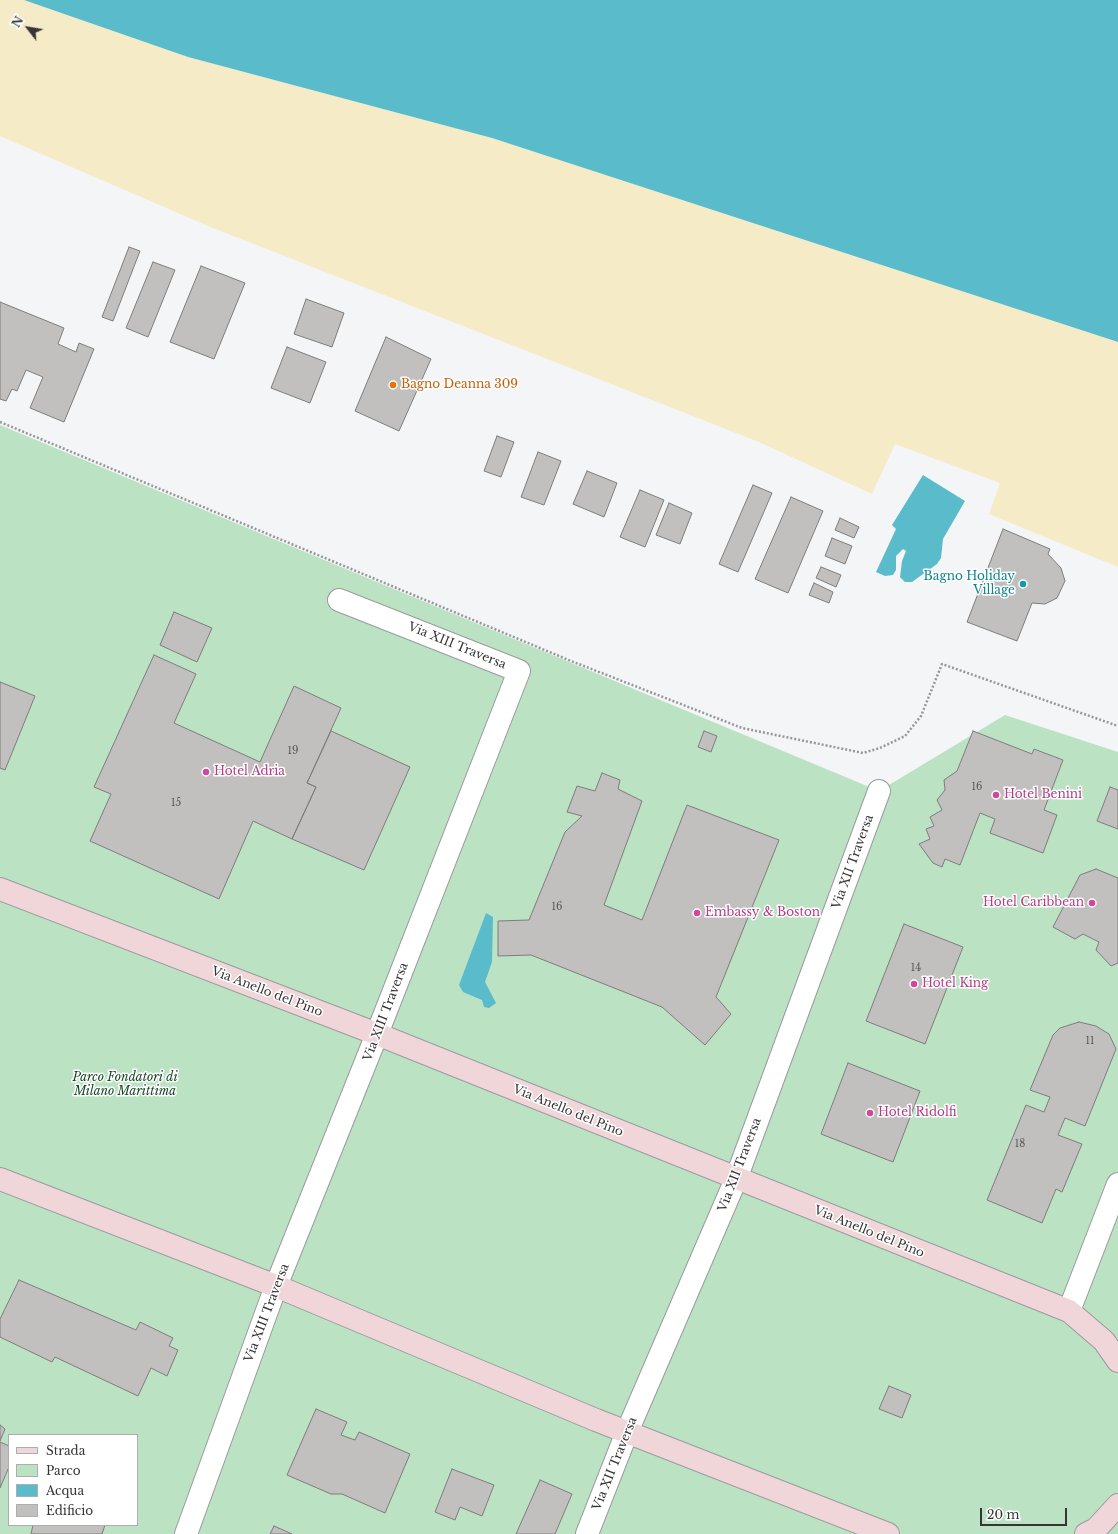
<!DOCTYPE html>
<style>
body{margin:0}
#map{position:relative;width:1118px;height:1534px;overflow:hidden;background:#f3f5f7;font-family:"Libre Baskerville",serif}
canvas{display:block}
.legend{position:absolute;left:8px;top:1434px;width:130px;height:92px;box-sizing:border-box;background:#fff;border:1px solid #aeaeaf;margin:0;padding:5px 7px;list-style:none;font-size:12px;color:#353536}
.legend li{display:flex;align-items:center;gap:8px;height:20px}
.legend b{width:20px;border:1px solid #aeaeaf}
.north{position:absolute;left:8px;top:8px;width:40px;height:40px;-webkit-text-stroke:3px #fff;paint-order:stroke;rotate:301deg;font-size:11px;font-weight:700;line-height:16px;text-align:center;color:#353536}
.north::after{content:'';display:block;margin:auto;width:14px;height:18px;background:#353536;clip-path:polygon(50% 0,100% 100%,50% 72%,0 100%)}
.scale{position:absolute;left:980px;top:1508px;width:87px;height:18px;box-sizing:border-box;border:2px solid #353536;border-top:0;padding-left:5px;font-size:12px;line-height:14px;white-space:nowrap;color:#353536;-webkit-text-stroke:3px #fff;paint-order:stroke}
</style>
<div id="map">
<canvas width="1118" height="1534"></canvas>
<ul class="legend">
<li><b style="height:5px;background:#f0d6d9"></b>Strada</li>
<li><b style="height:11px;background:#bbe2c3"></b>Parco</li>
<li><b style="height:11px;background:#5abccb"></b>Acqua</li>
<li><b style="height:11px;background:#c2c0be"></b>Edificio</li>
</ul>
<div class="north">N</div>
<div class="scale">20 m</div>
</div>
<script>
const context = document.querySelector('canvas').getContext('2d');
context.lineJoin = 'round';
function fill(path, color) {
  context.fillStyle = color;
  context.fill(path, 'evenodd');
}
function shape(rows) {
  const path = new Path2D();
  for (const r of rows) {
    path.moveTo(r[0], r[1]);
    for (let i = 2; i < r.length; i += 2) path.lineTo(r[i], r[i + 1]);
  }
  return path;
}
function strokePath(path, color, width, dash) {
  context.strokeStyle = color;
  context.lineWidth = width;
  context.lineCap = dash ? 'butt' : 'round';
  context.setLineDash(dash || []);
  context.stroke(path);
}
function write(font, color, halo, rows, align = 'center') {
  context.font = font + ' "Libre Baskerville",serif';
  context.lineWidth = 3;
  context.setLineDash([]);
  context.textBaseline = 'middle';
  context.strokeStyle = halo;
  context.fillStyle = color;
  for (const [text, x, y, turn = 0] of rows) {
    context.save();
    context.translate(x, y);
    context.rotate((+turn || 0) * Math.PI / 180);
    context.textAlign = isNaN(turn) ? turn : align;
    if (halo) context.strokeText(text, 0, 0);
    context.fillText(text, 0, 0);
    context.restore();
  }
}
fill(shape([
 [0,425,879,791,1005,715,1118,752,1118,1534,0,1534],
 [9,1435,137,1435,137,1525,9,1525]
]), '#bbe2c3');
fill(shape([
 [0,0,24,0,188,57,492,138,1118,342,1118,567,989,514,1000,483,895,444,872,494,759,442,208,226,0,136]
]), '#f5ebc6');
fill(shape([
 [24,0,1118,0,1118,342,492,138,188,57],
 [923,475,965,501,943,539,941,558,937,564,912,582,905,582,900,577,902,561,906,551,903,549,896,556,896,570,893,575,885,576,876,572,896,529,892,525],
 [486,913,493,917,492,962,485,982,496,1003,489,1008,484,1007,482,1000,463,992,459,985]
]), '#5abccb');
const building = shape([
 [129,247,140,251,113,321,102,317,129,247],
 [153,262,175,270,148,337,126,328,153,262],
 [201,266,245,283,214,359,170,342,201,266],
 [306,299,344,313,332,347,294,334,306,299],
 [0,302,64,328,58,344,76,352,79,343,94,349,64,422,30,408,43,377,26,370,17,391,12,389,6,401,0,399,0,302],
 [386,337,431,359,399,431,355,411,386,337],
 [287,347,326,362,310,403,271,388,287,347],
 [497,436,514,442,501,477,484,471,497,436],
 [538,452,561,461,544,505,521,497,538,452],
 [587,471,617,483,604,517,573,504,587,471],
 [753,485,772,493,738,572,719,564,753,485],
 [640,490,664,500,645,547,620,537,640,490],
 [791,497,823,511,788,593,755,579,791,497],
 [669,503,692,513,680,544,656,535,669,503],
 [840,518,859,527,854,538,835,530,840,518],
 [1003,529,1050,549,1048,554,1061,568,1065,581,1057,598,1045,604,1032,603,1017,641,967,622,1003,529],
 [832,538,852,546,845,564,825,556,832,538],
 [821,567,841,575,836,587,816,578,821,567],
 [814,583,833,592,829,603,809,595,814,583],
 [174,612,212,628,197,662,160,645,174,612],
 [154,655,196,674,174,723,260,762,294,686,341,708,307,783,316,787,292,839,253,821,219,899,90,841,111,794,94,787,154,655],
 [0,682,35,696,5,770,0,768,0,682],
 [331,731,410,767,364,870,292,839,316,787,307,783,331,731],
 [704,731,717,736,711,752,698,747,704,731],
 [973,731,1032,754,1034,749,1063,760,1044,810,1057,815,1043,853,990,833,995,819,980,813,960,865,945,859,942,867,933,863,919,844,930,839,926,829,934,826,930,817,942,810,937,800,945,790,944,780,957,771,973,731],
 [602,773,620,780,618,789,642,801,604,905,642,920,687,805,779,840,716,997,731,1014,705,1045,662,1007,531,955,498,956,498,921,529,920,565,832,582,816,567,812,577,786,595,791,602,773],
 [1110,787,1118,790,1118,829,1097,821,1110,787],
 [1096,869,1118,878,1118,963,1111,966,1096,950,1099,942,1083,934,1075,939,1053,927,1080,875,1096,869],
 [904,924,963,947,925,1044,866,1021,904,924],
 [1079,1022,1096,1026,1109,1034,1116,1049,1085,1126,1065,1118,1058,1135,1082,1144,1062,1192,1056,1189,1042,1223,987,1200,1026,1105,1044,1112,1050,1097,1030,1090,1053,1035,1060,1028,1079,1022],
 [848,1063,920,1091,893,1162,821,1134,848,1063],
 [19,1280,136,1330,140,1322,173,1338,169,1346,178,1350,167,1376,151,1368,138,1396,55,1357,52,1362,0,1337,0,1319,19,1280],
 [889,1386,911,1395,902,1418,879,1409,889,1386],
 [316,1409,347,1422,341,1435,355,1440,359,1432,410,1454,385,1513,342,1494,331,1494,287,1475,316,1409],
 [0,1425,5,1429,0,1441,0,1425],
 [0,1442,9,1446,9,1467,0,1488,0,1442],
 [452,1469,494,1485,482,1516,460,1507,455,1520,435,1512,452,1469],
 [540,1480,572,1494,555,1534,516,1534,540,1480],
 [33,1525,105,1525,102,1534,31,1534,33,1525],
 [274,1526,292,1534,270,1534,274,1526]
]);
fill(building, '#c2c0be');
strokePath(building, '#7f7d7c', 1);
const street = shape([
 [1069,1311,1118,1184],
 [186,1534,276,1286,377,1034,519,671,339,600],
 [587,1534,627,1432,736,1179,879,791]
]);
const secondary = shape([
 [0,889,377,1034,1069,1311,1104,1341,1118,1361],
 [0,1179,276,1286,596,1420,888,1534],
 [1086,1534,1096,1529,1118,1505]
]);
strokePath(street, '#9a9b9d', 24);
strokePath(secondary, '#9a9b9d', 24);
strokePath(shape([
 [0,422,571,661,742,728,863,753,880,748,905,736,921,716,942,664,1118,726]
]), '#969799', 2.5, [2, 2]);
strokePath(street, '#fff', 22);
strokePath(secondary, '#f0d6d9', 22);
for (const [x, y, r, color] of [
 [393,385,4,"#e8710a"],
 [1023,584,4,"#0f9aa8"],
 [206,772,4,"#d1479c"],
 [996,795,4,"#d1479c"],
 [1092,903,4,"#d1479c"],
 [697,913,4,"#d1479c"],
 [914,984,4,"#d1479c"],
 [870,1113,4,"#d1479c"]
]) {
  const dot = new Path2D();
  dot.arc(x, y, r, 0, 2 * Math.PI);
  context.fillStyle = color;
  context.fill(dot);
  strokePath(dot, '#fff', 1.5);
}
write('10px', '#585858', null, [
 ["19",293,751],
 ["16",977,787],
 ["15",176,803],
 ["16",557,907],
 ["14",916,968],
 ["11",1090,1041],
 ["18",1020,1144]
]);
write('12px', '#c56008', '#fff', [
 ["Bagno Deanna 309",401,385]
], 'left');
write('12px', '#0d838f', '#fff', [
 ["Bagno Holiday",1015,577],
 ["Village",1015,591]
], 'right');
write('12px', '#353536', '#fff', [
 ["Via XIII Traversa",457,646,22],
 ["Via XII Traversa",853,862,-70],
 ["Via Anello del Pino",267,992,21],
 ["Via XIII Traversa",386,1012,-69],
 ["Via Anello del Pino",568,1111,22],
 ["Via XII Traversa",740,1165,-69],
 ["Via Anello del Pino",869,1232,22],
 ["Via XIII Traversa",267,1313,-69],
 ["Via XII Traversa",615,1464,-68]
]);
write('12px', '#b23c85', '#fff', [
 ["Hotel Adria",214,772],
 ["Hotel Benini",1004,795],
 ["Hotel Caribbean",1084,903,"right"],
 ["Embassy & Boston",705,913],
 ["Hotel King",922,984],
 ["Hotel Ridolfi",878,1113]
], 'left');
write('italic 12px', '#164526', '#fff', [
 ["Parco Fondatori di",125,1078],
 ["Milano Marittima",125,1092]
]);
</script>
